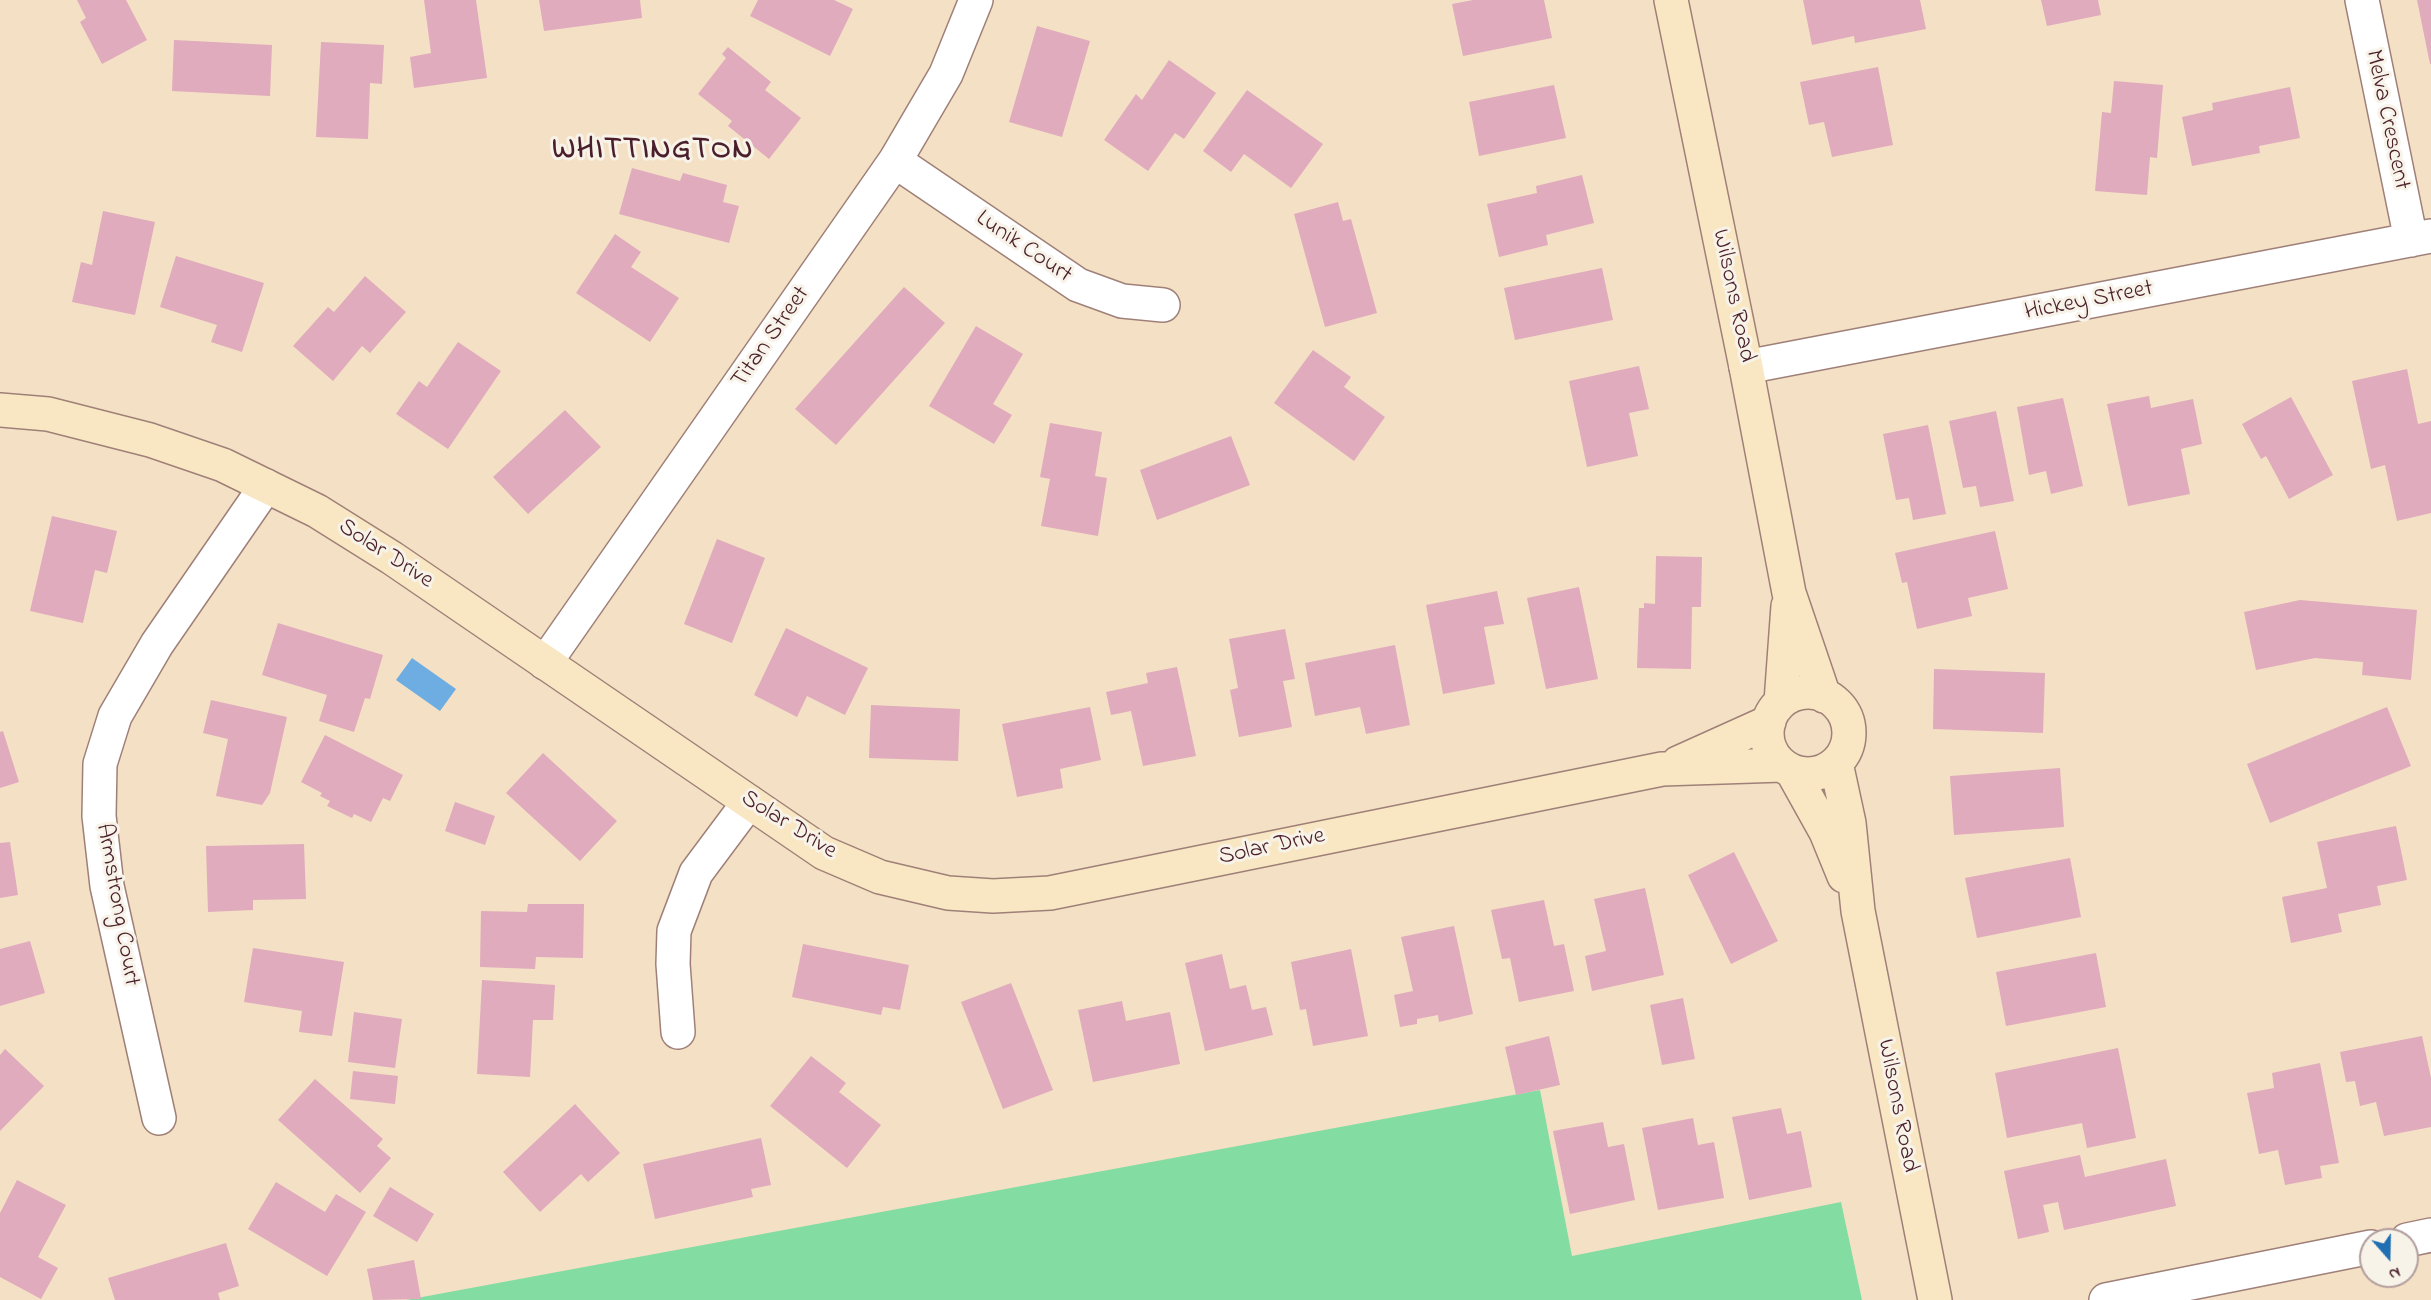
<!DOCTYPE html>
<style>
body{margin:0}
#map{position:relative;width:2431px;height:1300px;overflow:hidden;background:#f4e0c5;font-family:"Indie Flower",sans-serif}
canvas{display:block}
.north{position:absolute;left:2359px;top:1228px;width:60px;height:60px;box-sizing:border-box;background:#f7f3e8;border:2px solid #b29e9c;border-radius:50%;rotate:160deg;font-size:16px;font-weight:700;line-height:24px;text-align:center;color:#4a1f2b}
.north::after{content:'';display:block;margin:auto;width:21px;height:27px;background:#1f6fb2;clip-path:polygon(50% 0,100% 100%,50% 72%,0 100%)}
</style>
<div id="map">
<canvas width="2431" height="1300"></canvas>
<div class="north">N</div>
</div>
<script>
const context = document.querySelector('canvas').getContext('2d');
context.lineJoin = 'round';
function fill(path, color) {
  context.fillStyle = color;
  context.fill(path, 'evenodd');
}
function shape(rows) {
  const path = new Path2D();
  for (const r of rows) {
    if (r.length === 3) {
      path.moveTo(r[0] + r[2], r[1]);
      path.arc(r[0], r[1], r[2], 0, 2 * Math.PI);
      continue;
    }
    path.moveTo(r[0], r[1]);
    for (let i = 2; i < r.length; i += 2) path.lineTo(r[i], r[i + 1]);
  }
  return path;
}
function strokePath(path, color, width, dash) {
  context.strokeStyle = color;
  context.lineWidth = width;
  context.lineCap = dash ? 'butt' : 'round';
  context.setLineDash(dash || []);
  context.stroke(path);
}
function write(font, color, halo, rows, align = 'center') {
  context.font = font + ' "Indie Flower",sans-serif';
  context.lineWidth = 6;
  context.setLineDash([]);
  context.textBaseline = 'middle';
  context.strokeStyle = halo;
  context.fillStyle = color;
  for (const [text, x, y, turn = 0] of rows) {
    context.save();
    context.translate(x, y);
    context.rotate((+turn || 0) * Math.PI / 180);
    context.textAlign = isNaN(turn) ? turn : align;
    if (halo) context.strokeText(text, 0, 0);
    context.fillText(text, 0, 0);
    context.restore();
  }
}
fill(shape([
 [1540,1090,1572,1256,1841,1202,1862,1300,406,1300]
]), '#83dca2');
fill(shape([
 [412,658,456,689,440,711,396,680]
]), '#6dade1');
fill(shape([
 [77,0,126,0,147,40,102,64,80,22,86,18],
 [424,0,476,0,487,78,414,88,410,57,431,53],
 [539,0,640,0,642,18,544,31],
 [758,0,834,0,853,9,830,56,750,16],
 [1473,0,1544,0,1552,38,1463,56,1452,4],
 [1803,0,1920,0,1926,29,1855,43,1854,36,1812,45],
 [2041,0,2098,0,2101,15,2047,26],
 [2417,0,2431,0,2431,64,2430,64],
 [1037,26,1090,41,1062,137,1009,122],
 [174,40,272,45,270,96,172,91],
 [321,42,384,45,382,84,370,83,368,139,316,137],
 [728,47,771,82,765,90,801,118,769,159,728,126,732,121,698,94,726,58,722,54],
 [1169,60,1216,93,1184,139,1175,133,1148,171,1104,140,1136,94,1142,100],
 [1878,67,1893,145,1832,157,1824,122,1809,125,1800,82],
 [2114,81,2163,85,2157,158,2150,157,2147,195,2095,191,2102,112,2111,113],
 [1554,85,1566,138,1479,156,1469,102],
 [2290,87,2300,138,2259,146,2260,153,2192,166,2182,117,2213,110,2212,103],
 [1247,90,1323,144,1291,188,1244,154,1231,172,1203,151],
 [632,168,680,181,683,173,727,185,723,202,739,206,729,243,619,214],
 [1582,175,1594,223,1546,235,1548,245,1499,257,1487,204,1537,193,1536,186],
 [1338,202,1343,221,1351,219,1377,313,1325,327,1294,214],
 [103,211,155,222,135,315,72,302,81,262,92,265],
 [615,234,641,252,631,267,679,298,650,342,576,293],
 [176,256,264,283,242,352,211,342,217,325,160,307],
 [1602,268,1613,320,1515,340,1504,288],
 [365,276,406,312,370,353,362,346,333,381,293,346,328,307,334,312],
 [904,287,945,323,836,445,795,409],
 [976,326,1023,354,993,404,1012,415,994,444,929,406],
 [458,342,501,371,448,449,396,414,419,381,427,387],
 [1313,350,1351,377,1344,387,1385,417,1354,461,1274,403],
 [1639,366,1649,409,1629,413,1638,456,1587,467,1569,381],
 [2407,369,2418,424,2431,421,2431,513,2397,521,2385,465,2371,469,2352,381],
 [2149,396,2151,408,2193,399,2202,444,2181,449,2190,494,2128,506,2107,404],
 [2291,397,2333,475,2289,499,2266,456,2261,459,2242,424],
 [2063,398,2083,486,2051,494,2046,471,2029,475,2017,407],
 [565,410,601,447,528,514,493,477],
 [1996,411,2014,501,1980,507,1976,486,1963,488,1949,421],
 [1050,423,1102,432,1095,476,1107,478,1098,536,1041,526,1050,479,1040,477],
 [1928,425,1946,514,1913,520,1909,498,1896,500,1883,434],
 [1231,436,1250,485,1157,520,1140,470],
 [52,516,117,531,107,573,95,570,83,623,30,611],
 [1995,531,2008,589,1968,598,1972,616,1917,629,1907,582,1902,583,1895,553],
 [717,539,765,558,732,643,684,624],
 [1656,556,1702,557,1701,607,1692,607,1691,669,1637,668,1639,608,1644,608,1644,603,1655,604],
 [1579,587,1598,679,1546,689,1527,598],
 [1497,591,1504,624,1484,627,1495,684,1443,694,1426,605],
 [2300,600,2417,610,2411,680,2362,675,2363,662,2315,658,2256,670,2244,612],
 [278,623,383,655,370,699,365,698,354,732,319,721,327,695,262,675],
 [786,628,868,668,845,715,807,696,797,717,754,695],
 [1285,629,1295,679,1283,681,1292,727,1239,737,1230,690,1238,688,1229,639],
 [1395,645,1410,725,1366,734,1360,707,1315,716,1305,663],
 [1177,667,1196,756,1143,766,1131,711,1111,715,1106,692,1148,683,1146,673],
 [1934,669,2045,673,2043,733,1933,729],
 [211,700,287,717,270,793,262,805,216,796,228,739,203,733],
 [871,705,960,709,958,761,869,758],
 [1090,707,1101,760,1060,769,1063,788,1017,797,1002,724],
 [2387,707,2411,766,2270,823,2247,764],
 [3,731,19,782,0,788,0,732],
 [325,735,403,775,390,801,383,798,371,822,354,814,352,818,327,806,330,801,320,796,322,793,301,782],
 [543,753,617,821,580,861,506,793],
 [2060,768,2064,827,1954,835,1950,776],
 [455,802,495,816,485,845,445,831],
 [2396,826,2407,880,2377,886,2381,905,2338,914,2342,932,2291,943,2282,897,2327,888,2317,842],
 [10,842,18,895,0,898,0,843],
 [304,844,306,899,253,900,253,910,208,912,206,846],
 [1734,852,1778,941,1731,964,1688,875],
 [2070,858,2081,917,1977,938,1965,878],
 [1645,888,1664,975,1592,991,1585,956,1606,951,1594,899],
 [1544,900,1554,946,1564,944,1574,991,1519,1002,1510,958,1502,959,1491,910],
 [528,904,584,904,583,958,536,957,535,969,480,967,481,911,527,912],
 [1454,926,1473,1014,1439,1022,1438,1015,1417,1019,1417,1024,1400,1027,1394,995,1413,991,1401,937],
 [30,941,45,993,0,1006,0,949],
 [803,944,909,965,900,1010,883,1007,881,1015,792,997],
 [253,948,344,962,332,1036,299,1032,302,1011,244,1002],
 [1351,949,1368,1036,1313,1046,1306,1009,1300,1010,1291,962],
 [2096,953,2106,1007,2006,1026,1996,972],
 [1222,954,1230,989,1246,985,1252,1010,1266,1007,1273,1035,1205,1051,1185,963],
 [482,980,555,985,553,1020,533,1020,530,1077,477,1074],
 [1011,983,1053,1090,1003,1109,961,1002],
 [1683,998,1695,1059,1662,1065,1650,1005],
 [1122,1001,1126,1021,1170,1012,1180,1064,1093,1082,1078,1010],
 [354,1012,402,1019,395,1068,348,1062],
 [1549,1036,1560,1085,1516,1095,1505,1047],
 [2422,1036,2431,1078,2431,1127,2384,1136,2376,1102,2360,1106,2355,1081,2346,1082,2340,1052],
 [2118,1048,2136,1138,2087,1148,2082,1123,2007,1138,1995,1073],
 [5,1049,44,1086,0,1131,0,1055],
 [811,1056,846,1083,839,1092,881,1125,847,1168,770,1106],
 [2320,1063,2339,1163,2320,1166,2322,1178,2285,1185,2278,1150,2259,1154,2247,1093,2274,1088,2272,1073],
 [353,1071,398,1076,395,1104,350,1099],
 [315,1079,383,1139,377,1146,391,1158,360,1193,278,1120],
 [575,1104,620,1153,588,1182,581,1174,540,1212,503,1172],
 [1781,1108,1787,1134,1801,1131,1812,1187,1749,1200,1732,1117],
 [1693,1118,1698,1145,1714,1142,1724,1198,1658,1210,1642,1128],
 [1603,1122,1608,1147,1624,1144,1635,1200,1570,1214,1553,1131],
 [761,1138,771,1185,751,1189,753,1197,655,1219,643,1164],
 [2080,1155,2085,1177,2166,1159,2176,1206,2064,1230,2058,1202,2043,1205,2049,1232,2018,1239,2004,1171],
 [17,1180,66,1205,38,1257,58,1268,41,1299,0,1277,0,1213],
 [276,1182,325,1212,336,1194,366,1212,327,1276,248,1229],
 [390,1187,434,1214,417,1242,373,1216],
 [226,1243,239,1286,218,1293,220,1300,115,1300,108,1278],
 [414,1260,421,1299,373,1300,367,1269]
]), '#e0abbd');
const street = shape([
 [2362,0,2411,240],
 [895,161,1078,285,1122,301,1163,305],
 [1746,367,2431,236],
 [545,663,895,161,946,74,976,0],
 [678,1032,673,964,674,931,696,873,749,802],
 [159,1118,107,886,99,816,100,764,115,716,157,644,266,486],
 [2407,1240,2431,1235],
 [2106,1300,2371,1247]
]);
const secondary = shape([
 [1671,0,1746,367,1789,593,1824,696],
 [0,410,48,414,150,440,223,465,317,511,392,558,824,853,880,877,948,893,993,896,1050,893,1662,769,1782,765],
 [1808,733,41],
 [1781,702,1788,606],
 [1678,763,1769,722],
 [1836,763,1849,823,1858,911,1935,1300],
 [1792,771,1826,832,1844,876]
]);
strokePath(street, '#9f8078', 36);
strokePath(secondary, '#9f8078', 36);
strokePath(street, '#fff', 33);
strokePath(secondary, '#f9e7c3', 33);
write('24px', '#4a1f2b', '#f7f3e8', [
 ["Melva Crescent",2386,120,78],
 ["Lunik Court",1023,248,34],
 ["Wilsons Road",1732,296,78],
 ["Hickey Street",2089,302,-11],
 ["Titan Street",772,338,-55],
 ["Solar Drive",385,555,33],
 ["Solar Drive",788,826,32],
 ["Solar Drive",1272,848,-12],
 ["Armstrong Court",116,905,80],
 ["Wilsons Road",1896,1106,79]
]);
context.letterSpacing = '1.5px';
write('bold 30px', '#4a1f2b', '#f7f3e8', [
 ["WHITTINGTON",653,152]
]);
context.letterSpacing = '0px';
</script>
